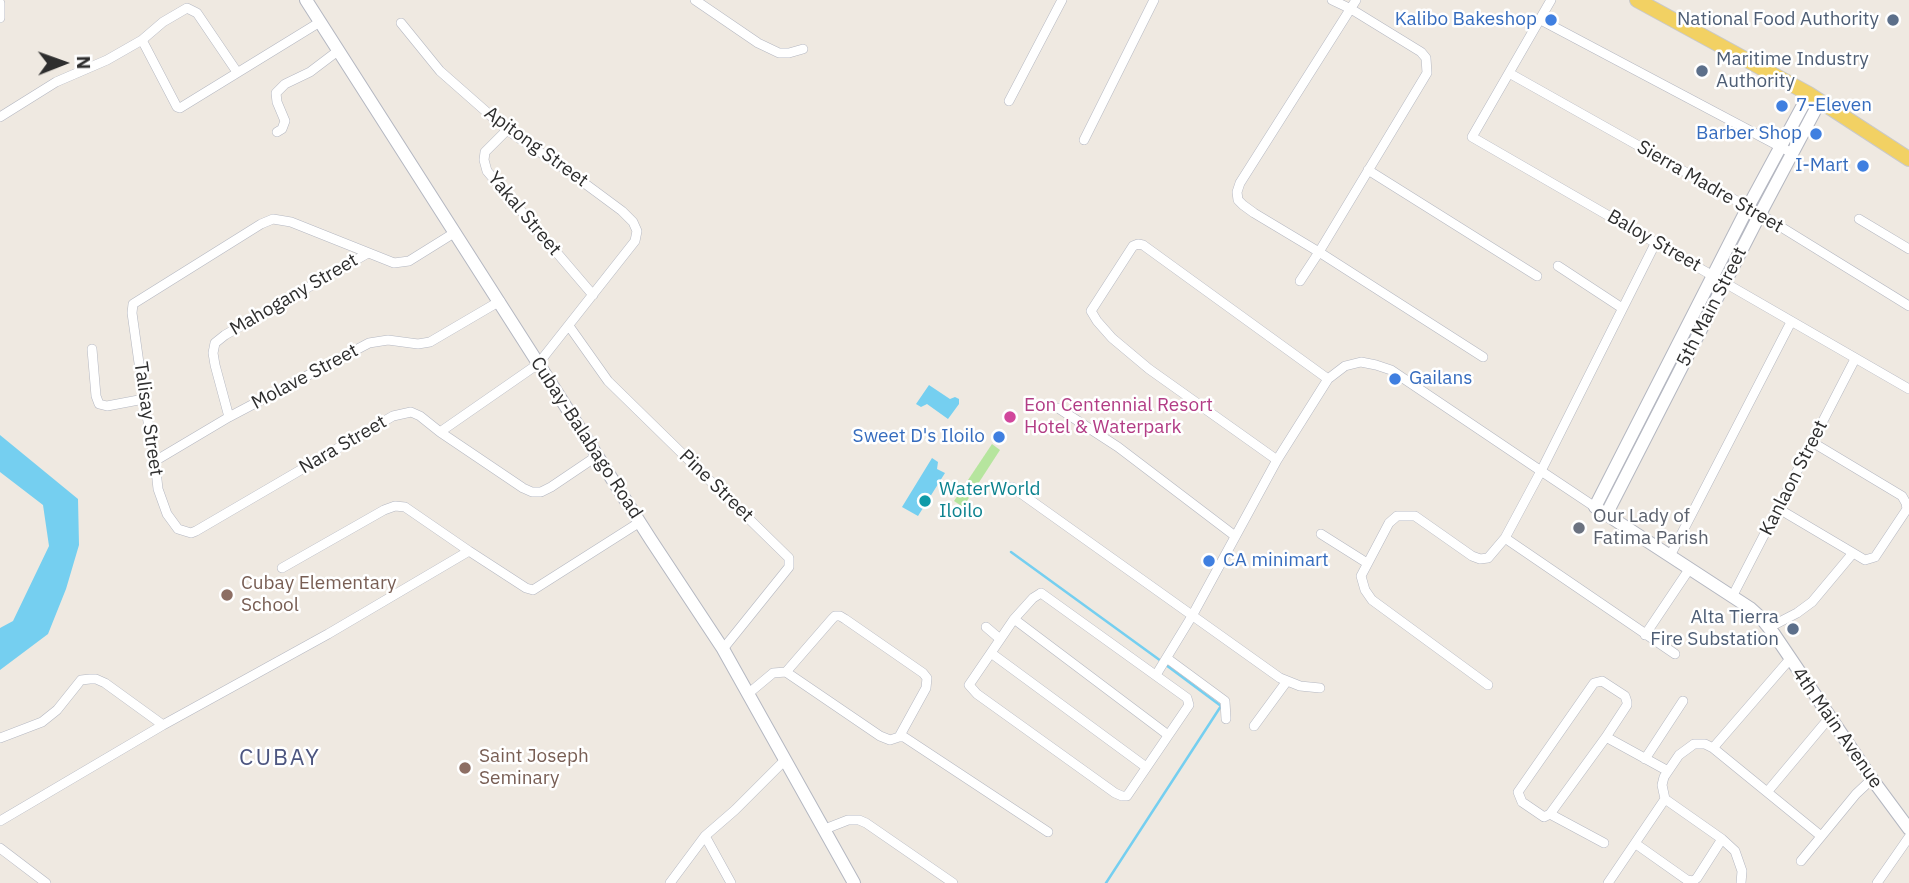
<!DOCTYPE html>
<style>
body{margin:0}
#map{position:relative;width:1909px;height:883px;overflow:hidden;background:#efe9e1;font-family:"IBM Plex Sans",sans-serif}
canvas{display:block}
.north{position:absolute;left:28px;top:28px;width:70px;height:70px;-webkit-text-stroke:5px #fff;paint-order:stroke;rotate:89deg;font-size:19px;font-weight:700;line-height:28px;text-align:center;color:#2e2e2e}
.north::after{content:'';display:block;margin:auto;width:24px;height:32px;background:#2e2e2e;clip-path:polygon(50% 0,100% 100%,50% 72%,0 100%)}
</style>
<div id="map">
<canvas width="1909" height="883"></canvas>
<div class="north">N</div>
</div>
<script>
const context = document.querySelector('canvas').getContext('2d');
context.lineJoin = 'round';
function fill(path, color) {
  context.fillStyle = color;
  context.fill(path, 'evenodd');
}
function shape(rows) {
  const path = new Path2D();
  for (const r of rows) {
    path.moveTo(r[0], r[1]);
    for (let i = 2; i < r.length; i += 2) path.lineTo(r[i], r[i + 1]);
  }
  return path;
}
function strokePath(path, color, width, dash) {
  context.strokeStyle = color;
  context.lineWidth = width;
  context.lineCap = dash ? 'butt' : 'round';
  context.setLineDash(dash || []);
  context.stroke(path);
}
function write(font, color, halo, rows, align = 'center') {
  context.font = font + ' "IBM Plex Sans",sans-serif';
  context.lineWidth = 5;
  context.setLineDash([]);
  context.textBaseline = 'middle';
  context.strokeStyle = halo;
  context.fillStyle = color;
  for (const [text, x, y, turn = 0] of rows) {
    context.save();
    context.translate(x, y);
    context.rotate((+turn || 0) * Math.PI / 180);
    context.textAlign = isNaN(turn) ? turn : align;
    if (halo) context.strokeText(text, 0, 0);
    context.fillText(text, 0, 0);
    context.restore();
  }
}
fill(shape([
 [992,444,1000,450,963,507,954,501]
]), '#b6e59e');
fill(shape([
 [929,385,950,399,955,397,959,399,959,404,948,419,927,404,921,407,916,404],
 [0,435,78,499,79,545,66,589,48,634,0,670,0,628,13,621,49,546,43,505,0,472],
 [932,458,938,462,937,469,945,473,918,516,902,507]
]), '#75cff0');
strokePath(shape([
 [1011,552,1161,661],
 [1106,883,1221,706,1166,665]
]), '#75cff0', 2.5);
const street = shape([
 [695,0,758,43,779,53,789,53,803,49],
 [1356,0,1240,183,1237,192,1238,200,1243,205,1254,213,1319,252,1483,357],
 [1551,0,1472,137,1909,389],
 [0,3,0,18],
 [1539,19,1792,153],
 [401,23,440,71,507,130,568,171,622,211,633,222,637,231,635,241,538,364,440,432,420,416,411,412,393,416,196,531,191,533,178,529,167,514,158,489,155,461,144,399,132,313,133,304,261,224,273,219,291,222,394,263,409,261,454,233],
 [142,40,177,107,180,108,320,22],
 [1509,73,1760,214,1909,306],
 [1009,101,1062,0],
 [0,117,56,82,107,60,142,40,163,22,187,8,197,13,237,72],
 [507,130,485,152,484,160,487,171,593,295],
 [277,132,282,129,285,121,277,102,276,93,285,84,310,72,339,50],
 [1084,140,1154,0],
 [1368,170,1537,276],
 [1859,219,1909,249],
 [1138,244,1143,245,1328,379,1277,460,1149,369,1112,338,1097,321,1091,311,1133,246,1138,244],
 [1558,266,1622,308],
 [1300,281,1319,252,1427,73,1426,58,1421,52,1351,9,1332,0],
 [569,326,608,381,789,558,789,567,723,649],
 [92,349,96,396,99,404,107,406,144,399],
 [1328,379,1345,366,1361,362,1376,365,1391,370,1541,471,1505,538,1488,558,1480,559,1472,556,1415,516,1397,516,1389,523,1361,576,1365,590,1372,600,1488,685],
 [1058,408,1118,447,1235,536],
 [229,417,215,365,213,353,215,343,225,335,368,253],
 [440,432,523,488,532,492,541,492,551,487,597,456],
 [155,461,229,417,369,343,388,340,418,344,430,342,500,301],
 [1012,487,1280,678,1300,686,1320,688],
 [1595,507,1541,471,1656,242],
 [1779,509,1865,560,1875,557,1907,509,1906,503,1902,496,1812,442],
 [1321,534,1367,563],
 [1505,538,1675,654],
 [1670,556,1791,322],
 [282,568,384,510,395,506,405,507,469,551,526,588,533,590,640,522],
 [1041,593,1187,698,1189,705,1127,796,1122,796,1115,793,977,694,969,685,1014,619,1033,598,1041,593],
 [1732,597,1855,359],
 [1014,619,1168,735],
 [986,627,1000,639],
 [1768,628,1797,613,1812,602,1853,553],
 [1645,635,1690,568],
 [991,653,1146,767],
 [1168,659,1225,701,1226,719],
 [786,672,832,619,835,616,840,616,845,619,923,673,927,678,926,688,899,737],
 [1156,675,1192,616,1277,460],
 [749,693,773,673,786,672,880,736,890,740,899,737,904,737,1048,832],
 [1254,726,1287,681],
 [1606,737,1550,814,1544,817,1522,802,1518,792,1594,683,1602,681,1625,696,1627,702,1627,705,1606,737,1668,771],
 [0,738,42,722,57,710,81,680,90,679,96,679,105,683,163,725],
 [1713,748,1790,659],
 [1645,759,1683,701],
 [1768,791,1830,717],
 [1665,799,1722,839,1735,851,1742,871,1741,883],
 [1550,814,1604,843],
 [0,821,163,725,328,634,469,551],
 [825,829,848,820,859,820,866,823,953,883],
 [705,836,731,883],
 [1636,844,1687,880,1693,881,1697,878,1722,839],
 [0,848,46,883],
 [1801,861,1856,794,1872,779],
 [670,883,705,836,735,810,784,761],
 [1608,883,1665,799,1662,785,1664,777,1679,755,1694,744,1705,744,1713,748,1821,836],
 [1877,883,1909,837]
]);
const secondary = shape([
 [306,0,651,540,723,649,854,883],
 [1809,94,1748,207,1595,507,1750,608,1761,618,1774,634,1872,779,1909,829],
 [1606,515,1760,214,1820,101]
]);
const primary = shape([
 [1637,0,1809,94,1909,159]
]);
strokePath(street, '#b4b7c1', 10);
strokePath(secondary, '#b4b7c1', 14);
strokePath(primary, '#c9c9c9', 16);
strokePath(street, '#fff', 9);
strokePath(secondary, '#fff', 12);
strokePath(primary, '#f2d163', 14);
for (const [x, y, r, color] of [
 [1551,20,7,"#3f7fe0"],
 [1893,20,7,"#5c6f8a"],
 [1702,71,7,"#5c6f8a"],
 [1782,106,7,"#3f7fe0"],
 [1816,134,7,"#3f7fe0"],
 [1863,166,7,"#3f7fe0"],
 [1395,379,7,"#3f7fe0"],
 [1010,417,7,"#d1479c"],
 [999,437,7,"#3f7fe0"],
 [925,501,7,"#0f9aa8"],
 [1579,528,7,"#6b7280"],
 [1209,561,7,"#3f7fe0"],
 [227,595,7,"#8d6e63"],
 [1793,629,7,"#5c6f8a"],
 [465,768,7,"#8d6e63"]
]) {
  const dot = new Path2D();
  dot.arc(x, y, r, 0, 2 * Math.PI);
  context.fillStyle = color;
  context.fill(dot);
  strokePath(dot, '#fff', 2.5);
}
write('19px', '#366cbe', '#fff', [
 ["Kalibo Bakeshop",1537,20],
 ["7-Eleven",1796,106,"left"],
 ["Barber Shop",1802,134],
 ["I-Mart",1849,166],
 ["Gailans",1409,379,"left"],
 ["Sweet D's Iloilo",985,437],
 ["CA minimart",1223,561,"left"]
], 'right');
write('19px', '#4e5e75', '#fff', [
 ["National Food Authority",1879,20],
 ["Maritime Industry",1716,60,"left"],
 ["Authority",1716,82,"left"],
 ["Alta Tierra",1779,618],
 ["Fire Substation",1779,640]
], 'right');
write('19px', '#2e2e2e', '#fff', [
 ["Apitong Street",536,147,36],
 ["Sierra Madre Street",1710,187,30],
 ["Yakal Street",524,214,50],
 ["Baloy Street",1654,241,30],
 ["Mahogany Street",294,295,-30],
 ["5th Main Street",1712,307,-63],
 ["Molave Street",305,377,-28],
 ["Talisay Street",148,419,82],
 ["Cubay-Balabago Road",586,438,57],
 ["Nara Street",343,445,-30],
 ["Kanlaon Street",1794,478,-63],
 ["Pine Street",716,486,44],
 ["4th Main Avenue",1837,728,55]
]);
write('19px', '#b23c85', '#fff', [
 ["Eon Centennial Resort",1024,406],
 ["Hotel & Waterpark",1024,428]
], 'left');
write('19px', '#0d838f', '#fff', [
 ["WaterWorld",939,490],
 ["Iloilo",939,512]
], 'left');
write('19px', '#5b616d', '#fff', [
 ["Our Lady of",1593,517],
 ["Fatima Parish",1593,539]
], 'left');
write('19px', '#785e54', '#fff', [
 ["Cubay Elementary",241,584],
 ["School",241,606],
 ["Saint Joseph",479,757],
 ["Seminary",479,779]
], 'left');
context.letterSpacing = '2px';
write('23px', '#4d5680', '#fff', [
 ["CUBAY",280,758]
]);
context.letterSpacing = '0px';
</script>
